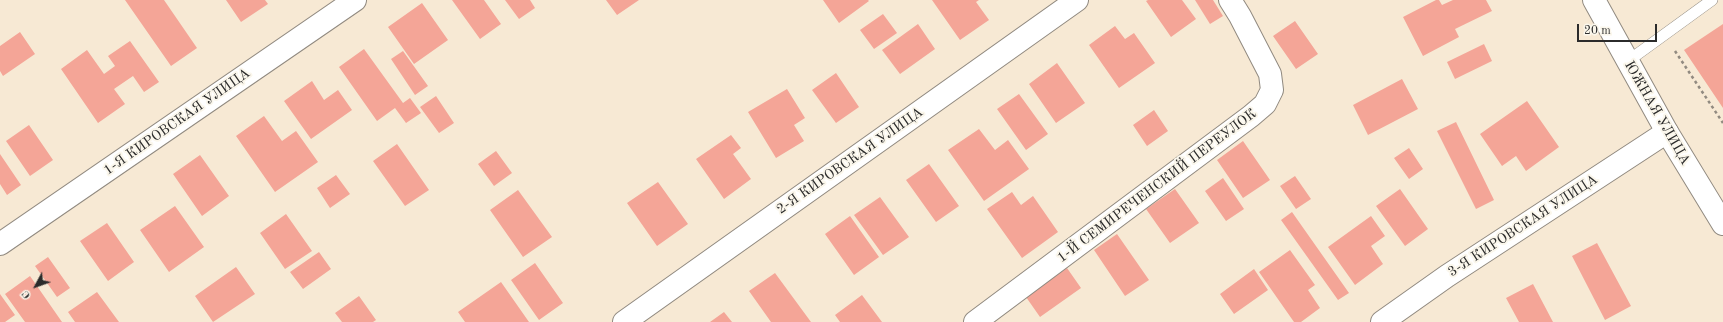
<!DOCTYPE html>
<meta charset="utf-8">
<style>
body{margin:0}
#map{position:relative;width:1723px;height:322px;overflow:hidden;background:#f7e9d4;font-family:"Old Standard TT",serif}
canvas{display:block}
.north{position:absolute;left:16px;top:266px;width:40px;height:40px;-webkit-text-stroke:3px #fbf7ec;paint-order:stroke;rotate:229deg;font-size:11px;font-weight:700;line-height:16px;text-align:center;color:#2b2b2b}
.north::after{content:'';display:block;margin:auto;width:14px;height:18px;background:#2b2b2b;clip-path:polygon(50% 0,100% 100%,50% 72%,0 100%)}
.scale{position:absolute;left:1577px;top:24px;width:80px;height:18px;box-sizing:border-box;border:2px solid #2b2b2b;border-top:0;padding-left:5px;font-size:12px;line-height:14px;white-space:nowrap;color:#2b2b2b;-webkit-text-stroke:3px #fbf7ec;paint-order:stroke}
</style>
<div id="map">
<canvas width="1723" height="322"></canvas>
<div class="north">С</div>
<div class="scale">20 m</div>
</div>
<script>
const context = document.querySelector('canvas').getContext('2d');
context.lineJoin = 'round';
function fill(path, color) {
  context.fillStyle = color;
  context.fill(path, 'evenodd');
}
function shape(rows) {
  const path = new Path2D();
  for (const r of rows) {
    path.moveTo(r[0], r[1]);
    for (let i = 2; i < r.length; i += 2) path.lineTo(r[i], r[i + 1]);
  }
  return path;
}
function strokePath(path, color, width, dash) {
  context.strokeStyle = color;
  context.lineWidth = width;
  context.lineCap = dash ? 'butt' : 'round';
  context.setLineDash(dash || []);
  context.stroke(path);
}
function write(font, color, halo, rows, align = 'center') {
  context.font = font + ' "Old Standard TT",serif';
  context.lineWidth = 4;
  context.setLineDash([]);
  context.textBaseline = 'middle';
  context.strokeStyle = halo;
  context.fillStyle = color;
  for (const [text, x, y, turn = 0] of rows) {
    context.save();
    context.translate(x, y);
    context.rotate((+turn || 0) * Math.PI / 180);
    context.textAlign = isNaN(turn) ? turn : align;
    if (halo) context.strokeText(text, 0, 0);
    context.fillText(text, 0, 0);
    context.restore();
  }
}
fill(shape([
 [125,0,164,0,197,48,171,66],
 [226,0,265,0,268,4,241,22],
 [452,0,484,0,501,24,480,39],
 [505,0,530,0,535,8,519,19],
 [606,0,639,0,617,15],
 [823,0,868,0,869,1,839,23],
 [932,0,979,0,976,2,989,20,960,40],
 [1148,0,1182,0,1196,19,1171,37,1146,1],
 [1195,0,1213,0,1223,16,1210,24],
 [1436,0,1439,0,1442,5,1453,0,1486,0,1492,11,1455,29,1459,37,1423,56,1403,17],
 [422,3,448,40,414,64,388,27],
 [883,14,897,33,874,49,860,30],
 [1295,21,1318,54,1296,69,1273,36],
 [918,24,935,49,900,74,882,50],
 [1723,24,1723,108,1684,50],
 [1115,26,1125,39,1134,33,1155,63,1119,88,1089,45],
 [20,32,35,54,3,76,0,71,0,46],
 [130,41,159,82,144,92,133,76,114,89,125,104,98,123,61,69,87,50,104,74,115,66,108,56],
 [1484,44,1492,61,1455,79,1447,62],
 [364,49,403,103,410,98,421,113,406,123,395,108,377,121,339,67],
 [403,51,428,86,415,95,391,59],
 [1057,63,1085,103,1056,123,1029,84],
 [836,73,859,107,836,123,812,90],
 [1402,79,1418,109,1368,135,1353,105],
 [312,81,324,100,338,90,352,110,311,139,284,101],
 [787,89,805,118,794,125,804,141,776,158,748,112],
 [1019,94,1048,134,1026,150,997,109],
 [436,96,454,123,439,133,420,107],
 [1527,101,1559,147,1526,171,1516,156,1502,166,1480,134],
 [1154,110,1168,131,1147,146,1133,125],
 [264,116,282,141,296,131,318,162,275,192,236,136],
 [1456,122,1494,200,1476,209,1437,131],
 [29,125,53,160,30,176,6,141],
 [979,129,995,150,1008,140,1029,169,984,201,948,150],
 [731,135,741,148,733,154,751,179,724,199,696,159],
 [1243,141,1270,180,1243,198,1217,160],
 [397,144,429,190,405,206,373,161],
 [1409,148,1423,169,1409,179,1394,158],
 [496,151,512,173,494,186,478,164],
 [0,154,21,185,7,195,0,184],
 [200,155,229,196,202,216,173,174],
 [929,164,959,206,936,222,906,180],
 [336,175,350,194,330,208,317,188],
 [1295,176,1311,199,1296,209,1280,186],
 [1223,178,1244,209,1226,221,1205,191],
 [658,182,688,224,657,246,627,203],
 [1175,189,1199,223,1170,243,1146,209],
 [1400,189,1428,229,1405,246,1376,206],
 [518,190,552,237,523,257,490,210],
 [1012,192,1021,205,1033,196,1058,232,1022,258,987,209],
 [880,197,909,237,883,255,854,215],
 [175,206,204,247,169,272,140,230],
 [1292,212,1349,293,1338,300,1281,220],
 [286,214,312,251,285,269,260,233],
 [850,216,879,257,854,275,825,234],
 [1371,216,1385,236,1371,246,1383,264,1355,285,1328,247],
 [107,223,134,262,108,281,80,241],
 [1117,234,1149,280,1125,296,1094,250],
 [1597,243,1631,306,1605,320,1572,256],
 [1290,250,1315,285,1308,290,1320,308,1301,322,1294,322,1259,272],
 [319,252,331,269,303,289,290,272],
 [48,257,70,288,57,297,35,266],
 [535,263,563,303,539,320,511,280],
 [236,267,255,294,213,322,195,296],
 [1067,268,1081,288,1040,317,1026,297],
 [1254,269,1268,290,1234,314,1220,294],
 [775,273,811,322,771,322,749,291],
 [30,276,62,322,25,322,5,294],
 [501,282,529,322,465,322,458,312],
 [1533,284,1553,322,1519,322,1506,298],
 [97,292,119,322,75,322,68,312],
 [0,294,15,315,5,322,0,322],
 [862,295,882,322,840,322,835,315],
 [359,296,376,320,373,322,342,322,335,313],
 [724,312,732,322,710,322]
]), '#f4a597');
const service = shape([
 [1628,61,1712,0]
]);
const minor = shape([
 [0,244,355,0],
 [624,322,1077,0],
 [975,322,1251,116,1265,104,1272,90,1270,74,1240,16,1230,0],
 [1382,322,1447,276,1667,132]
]);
const tertiary = shape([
 [1594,0,1667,132,1723,224]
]);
strokePath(service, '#918a80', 12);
strokePath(minor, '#918a80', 24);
strokePath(tertiary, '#918a80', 24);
strokePath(shape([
 [1675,51,1723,123]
]), '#918a80', 2.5, [3, 3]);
strokePath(service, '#fff', 11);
strokePath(minor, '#fff', 22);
strokePath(tertiary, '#fff', 22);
write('14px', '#2b2b2b', '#fbf7ec', [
 ["ЮЖНАЯ УЛИЦА",1657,113,60],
 ["1-Я КИРОВСКАЯ УЛИЦА",177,122,-35],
 ["2-Я КИРОВСКАЯ УЛИЦА",850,161,-35],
 ["1-Й СЕМИРЕЧЕНСКИЙ ПЕРЕУЛОК",1157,186,-37],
 ["3-Я КИРОВСКАЯ УЛИЦА",1523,226,-33]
]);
</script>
